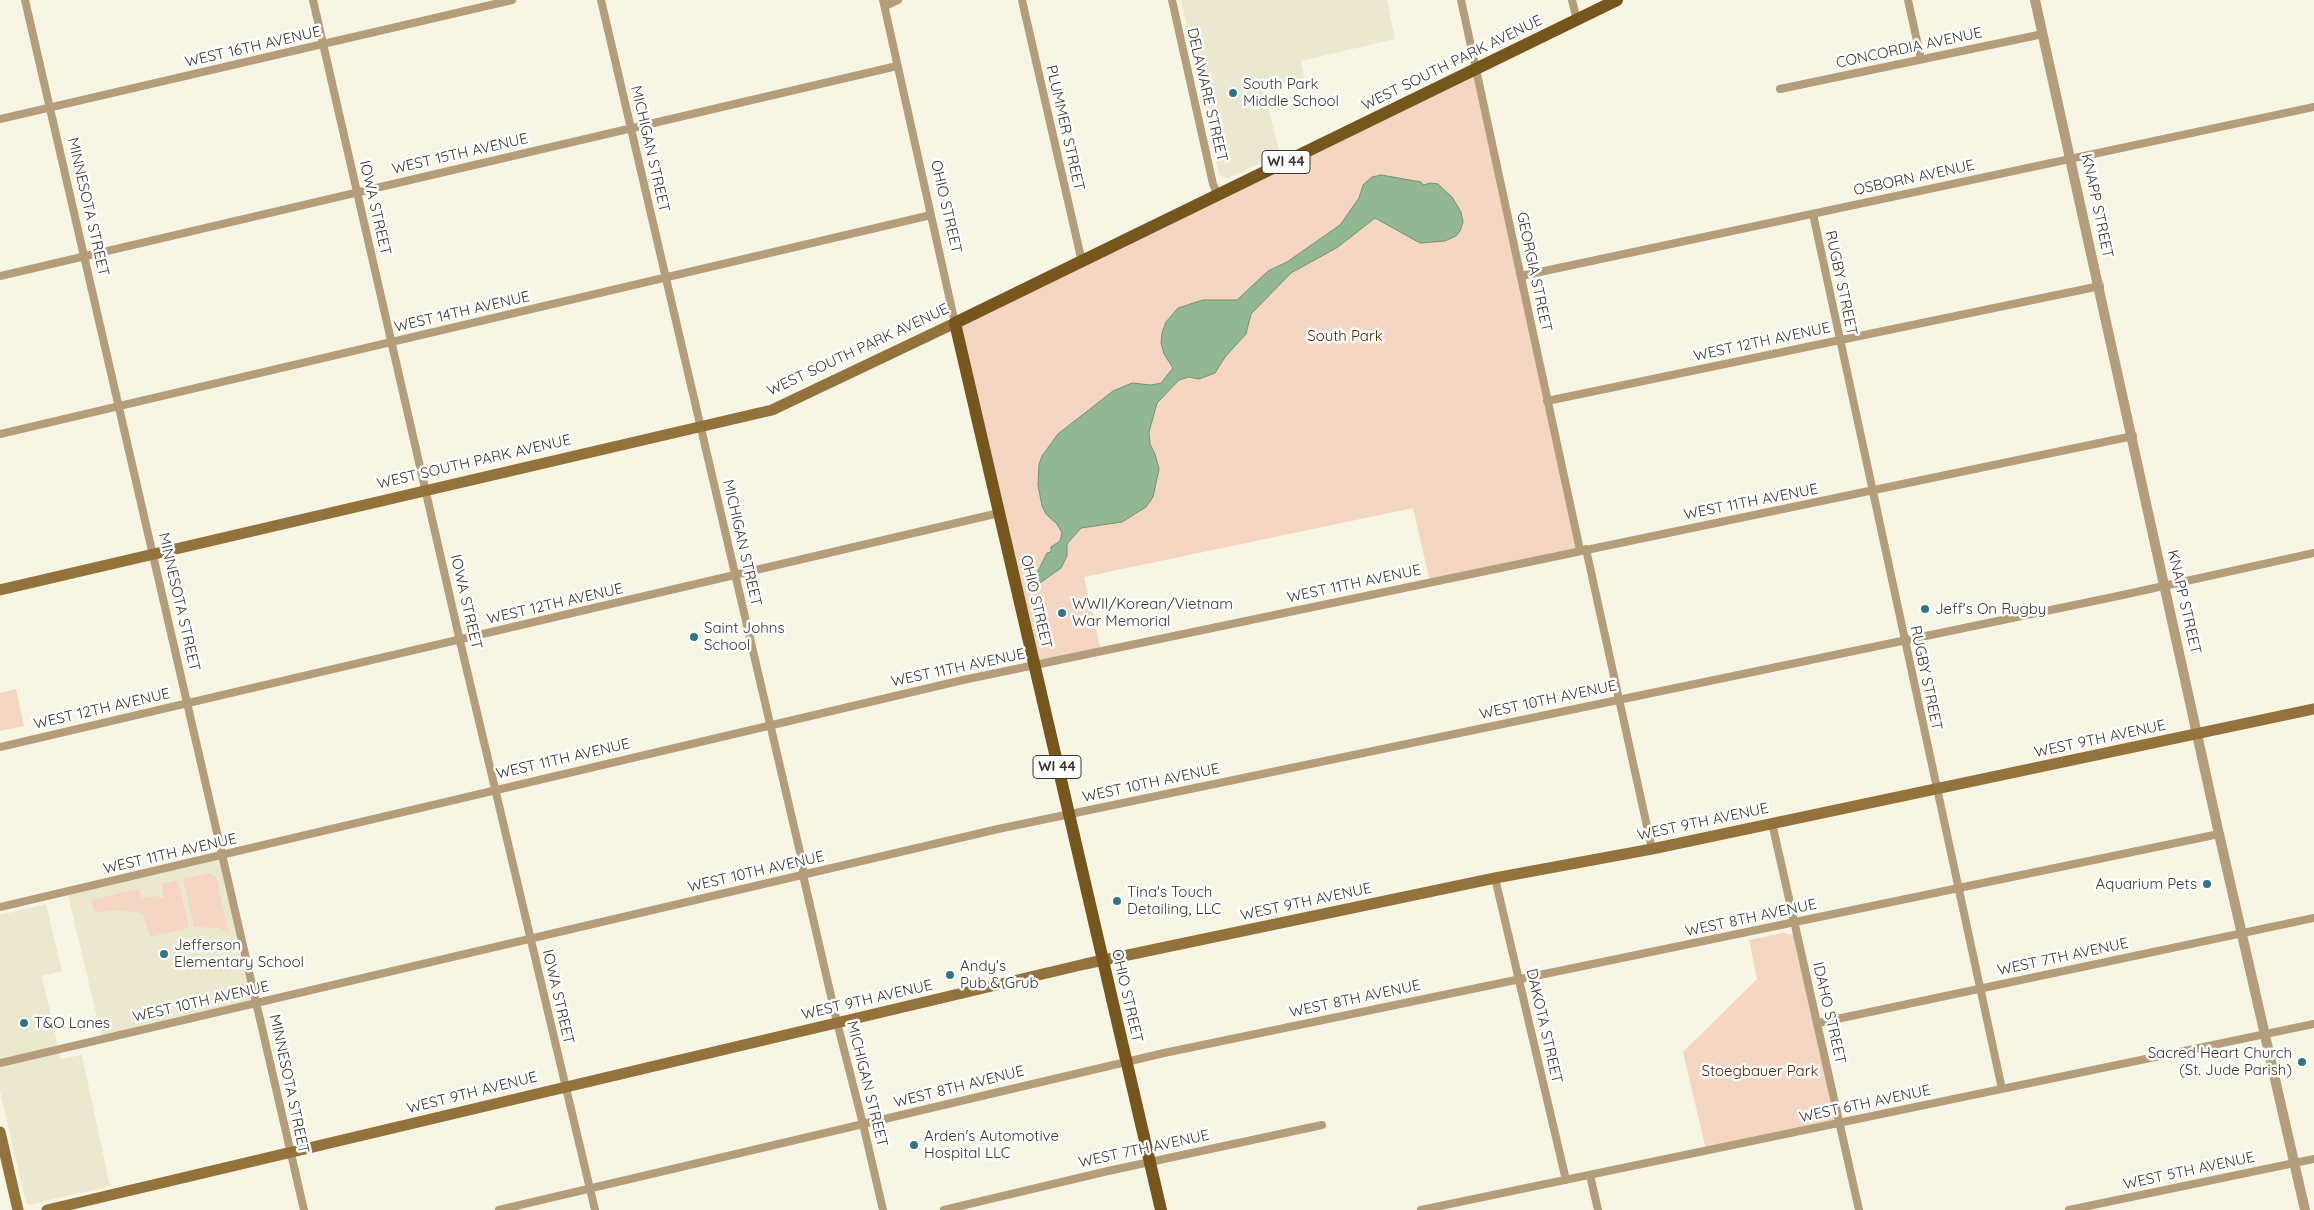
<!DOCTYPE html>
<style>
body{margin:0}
canvas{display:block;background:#f7f5e3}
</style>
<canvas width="2314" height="1210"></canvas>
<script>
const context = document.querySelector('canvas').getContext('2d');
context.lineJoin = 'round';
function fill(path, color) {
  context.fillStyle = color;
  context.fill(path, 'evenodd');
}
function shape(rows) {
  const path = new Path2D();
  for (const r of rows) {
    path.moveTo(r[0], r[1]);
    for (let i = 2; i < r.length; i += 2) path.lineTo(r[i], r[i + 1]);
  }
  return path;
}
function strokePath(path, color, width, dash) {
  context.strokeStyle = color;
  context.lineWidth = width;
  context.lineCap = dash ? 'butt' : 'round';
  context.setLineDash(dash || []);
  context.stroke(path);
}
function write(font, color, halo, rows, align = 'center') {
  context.font = font + ' Quicksand,sans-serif';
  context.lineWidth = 5;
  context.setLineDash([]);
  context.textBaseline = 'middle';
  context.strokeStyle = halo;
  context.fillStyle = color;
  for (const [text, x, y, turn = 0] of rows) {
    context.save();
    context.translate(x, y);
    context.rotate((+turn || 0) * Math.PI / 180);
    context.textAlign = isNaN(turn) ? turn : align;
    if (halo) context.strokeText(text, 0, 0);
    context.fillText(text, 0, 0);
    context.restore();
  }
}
fill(shape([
 [1181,0,1387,0,1395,39,1301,61,1304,78,1263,88,1280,154,1226,179,1219,174],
 [222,856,257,1003,102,1039,67,891],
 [46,904,62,971,42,976,61,1059,82,1055,110,1186,29,1205,26,1203,0,1091,0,915]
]), '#ece8cf');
fill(shape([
 [1476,68,1579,550,1430,582,1413,508,1084,577,1101,651,1034,665,955,323],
 [16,689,24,726,0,731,0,693],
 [209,873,216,877,229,933,220,928,194,927,183,879],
 [178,880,189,928,150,937,143,913,116,910,96,913,92,907,92,900,139,889,142,898,154,896,164,898,162,884],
 [1783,933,1797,935,1840,1123,1706,1150,1683,1052,1757,979,1749,940]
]), '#f4d6c2');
const water = shape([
 [1381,175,1421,182,1423,185,1431,183,1438,184,1452,197,1461,212,1463,222,1460,231,1456,236,1445,241,1420,243,1375,218,1338,247,1291,273,1251,314,1246,334,1225,357,1215,373,1199,379,1189,377,1179,380,1157,403,1149,432,1150,444,1155,454,1159,469,1153,497,1146,507,1122,522,1081,528,1067,544,1067,556,1061,568,1037,585,1029,586,1027,578,1038,571,1047,553,1051,552,1051,547,1060,541,1062,533,1057,524,1046,514,1042,506,1038,485,1039,464,1042,456,1058,434,1113,391,1132,383,1151,385,1161,383,1173,368,1164,354,1161,343,1162,333,1166,322,1178,308,1203,300,1237,300,1268,271,1287,262,1340,225,1359,198,1363,185,1372,177,1381,175]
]);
fill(water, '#92b793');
strokePath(water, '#779075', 1);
strokePath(shape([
 [25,0,304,1210],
 [313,0,460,641,595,1210],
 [601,0,803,865,803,875,837,1022,863,1124,883,1210],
 [883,0,955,323],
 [1022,0,1082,262],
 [1172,0,1213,184,1218,196],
 [1461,0,1580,550],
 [1572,0,1577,20],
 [1908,0,1921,59],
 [885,6,898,0],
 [1780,89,2043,34],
 [0,119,512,0],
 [1813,214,2002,1089],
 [0,276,897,66],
 [1521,276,2314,107],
 [1547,401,2100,286],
 [0,434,931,215],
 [1586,549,1652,849],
 [0,747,999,513],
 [1772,823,1859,1210],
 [1495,878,1566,1180],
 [0,907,963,680,2133,436],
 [1818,1023,2314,918],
 [0,1063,998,829,2118,596,2314,553],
 [1590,1175,1598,1210],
 [499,1210,1164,1053,2219,834],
 [944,1210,1108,1171,1322,1125],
 [1421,1210,2314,1024],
 [2069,1210,2314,1159]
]), '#b49d7a', 8);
strokePath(shape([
 [2035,0,2219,834,2305,1210]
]), '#b49d7a', 10);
strokePath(shape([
 [0,590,772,410,955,323],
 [0,1132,18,1210],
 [47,1210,1085,964,1495,878,1652,849,2314,709]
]), '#94723b', 11);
strokePath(shape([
 [1161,1210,955,323,1617,0]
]), '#76561c', 12);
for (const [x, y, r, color] of [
 [1233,93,5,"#2f7583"],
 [1925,609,5,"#2f7583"],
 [1062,613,5,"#2f7583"],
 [694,637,5,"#2f7583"],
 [2207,884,5,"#2f7583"],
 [1117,901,5,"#2f7583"],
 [164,954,5,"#2f7583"],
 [950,975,5,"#2f7583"],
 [24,1023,5,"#2f7583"],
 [2302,1062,5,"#2f7583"],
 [914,1145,5,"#2f7583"]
]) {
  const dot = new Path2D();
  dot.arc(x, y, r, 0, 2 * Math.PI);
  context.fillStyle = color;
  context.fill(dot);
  strokePath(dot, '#fff', 2);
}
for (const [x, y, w] of [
 [1286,162,48],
 [1057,767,48]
]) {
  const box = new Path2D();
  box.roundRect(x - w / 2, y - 11.5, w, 23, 4);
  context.fillStyle = '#fff';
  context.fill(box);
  strokePath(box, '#37362f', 1);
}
write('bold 14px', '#37362f', null, [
 ["WI 44",1286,162],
 ["WI 44",1057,767]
]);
write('15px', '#37362f', '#fff', [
 ["WEST 16TH AVENUE",253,47,-13],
 ["CONCORDIA AVENUE",1909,48,-12],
 ["WEST SOUTH PARK AVENUE",1452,63,-26],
 ["DELAWARE STREET",1207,95,77],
 ["PLUMMER STREET",1065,128,77],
 ["MICHIGAN STREET",650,149,77],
 ["WEST 15TH AVENUE",460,154,-13],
 ["OSBORN AVENUE",1914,178,-12],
 ["KNAPP STREET",2097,206,78],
 ["MINNESOTA STREET",88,207,77],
 ["OHIO STREET",946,207,77],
 ["IOWA STREET",375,208,77],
 ["GEORGIA STREET",1534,272,78],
 ["RUGBY STREET",1841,283,78],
 ["WEST 14TH AVENUE",462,312,-13],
 ["WEST 12TH AVENUE",1762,342,-12],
 ["WEST SOUTH PARK AVENUE",858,350,-25],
 ["WEST SOUTH PARK AVENUE",474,462,-13],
 ["WEST 11TH AVENUE",1751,502,-11],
 ["MICHIGAN STREET",742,543,77],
 ["WEST 11TH AVENUE",1354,584,-12],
 ["MINNESOTA STREET",179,602,77],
 ["IOWA STREET",466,602,77],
 ["OHIO STREET",1036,602,77],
 ["KNAPP STREET",2184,602,77],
 ["WEST 12TH AVENUE",555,604,-13],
 ["WEST 11TH AVENUE",958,668,-12],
 ["RUGBY STREET",1926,678,78],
 ["WEST 10TH AVENUE",1548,700,-12],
 ["WEST 12TH AVENUE",102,709,-13],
 ["WEST 9TH AVENUE",2100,739,-12],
 ["WEST 11TH AVENUE",563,759,-13],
 ["WEST 10TH AVENUE",1151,783,-12],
 ["WEST 9TH AVENUE",1703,822,-12],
 ["WEST 11TH AVENUE",170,854,-13],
 ["WEST 10TH AVENUE",756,872,-13],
 ["WEST 9TH AVENUE",1306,902,-12],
 ["WEST 8TH AVENUE",1751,918,-12],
 ["WEST 7TH AVENUE",2063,957,-12],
 ["OHIO STREET",1127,996,77],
 ["IOWA STREET",558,997,77],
 ["WEST 8TH AVENUE",1355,999,-12],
 ["WEST 9TH AVENUE",867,1000,-13],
 ["WEST 10TH AVENUE",201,1002,-13],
 ["IDAHO STREET",1829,1013,77],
 ["DAKOTA STREET",1544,1026,77],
 ["MINNESOTA STREET",289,1084,78],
 ["MICHIGAN STREET",867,1084,76],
 ["WEST 8TH AVENUE",959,1087,-14],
 ["WEST 9TH AVENUE",472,1093,-14],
 ["WEST 6TH AVENUE",1865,1104,-12],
 ["WEST 7TH AVENUE",1144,1149,-12],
 ["WEST 5TH AVENUE",2189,1171,-12]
]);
write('15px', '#37362f', '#fff', [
 ["South Park",1243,84],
 ["Middle School",1243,101],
 ["WWII/Korean/Vietnam",1072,604],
 ["War Memorial",1072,621],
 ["Jeff's On Rugby",1935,609],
 ["Saint Johns",704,628],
 ["School",704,645],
 ["Aquarium Pets",2197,884,"right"],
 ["Tina's Touch",1127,892],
 ["Detailing, LLC",1127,909],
 ["Jefferson",174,945],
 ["Elementary School",174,962],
 ["Andy's",960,966],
 ["Pub & Grub",960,983],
 ["T&O Lanes",34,1023],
 ["Sacred Heart Church",2292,1053,"right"],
 ["(St. Jude Parish)",2292,1070,"right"],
 ["Arden's Automotive",924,1136],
 ["Hospital LLC",924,1153]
], 'left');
write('15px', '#4c2400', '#fff', [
 ["South Park",1345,336],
 ["Stoegbauer Park",1760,1071]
]);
</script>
